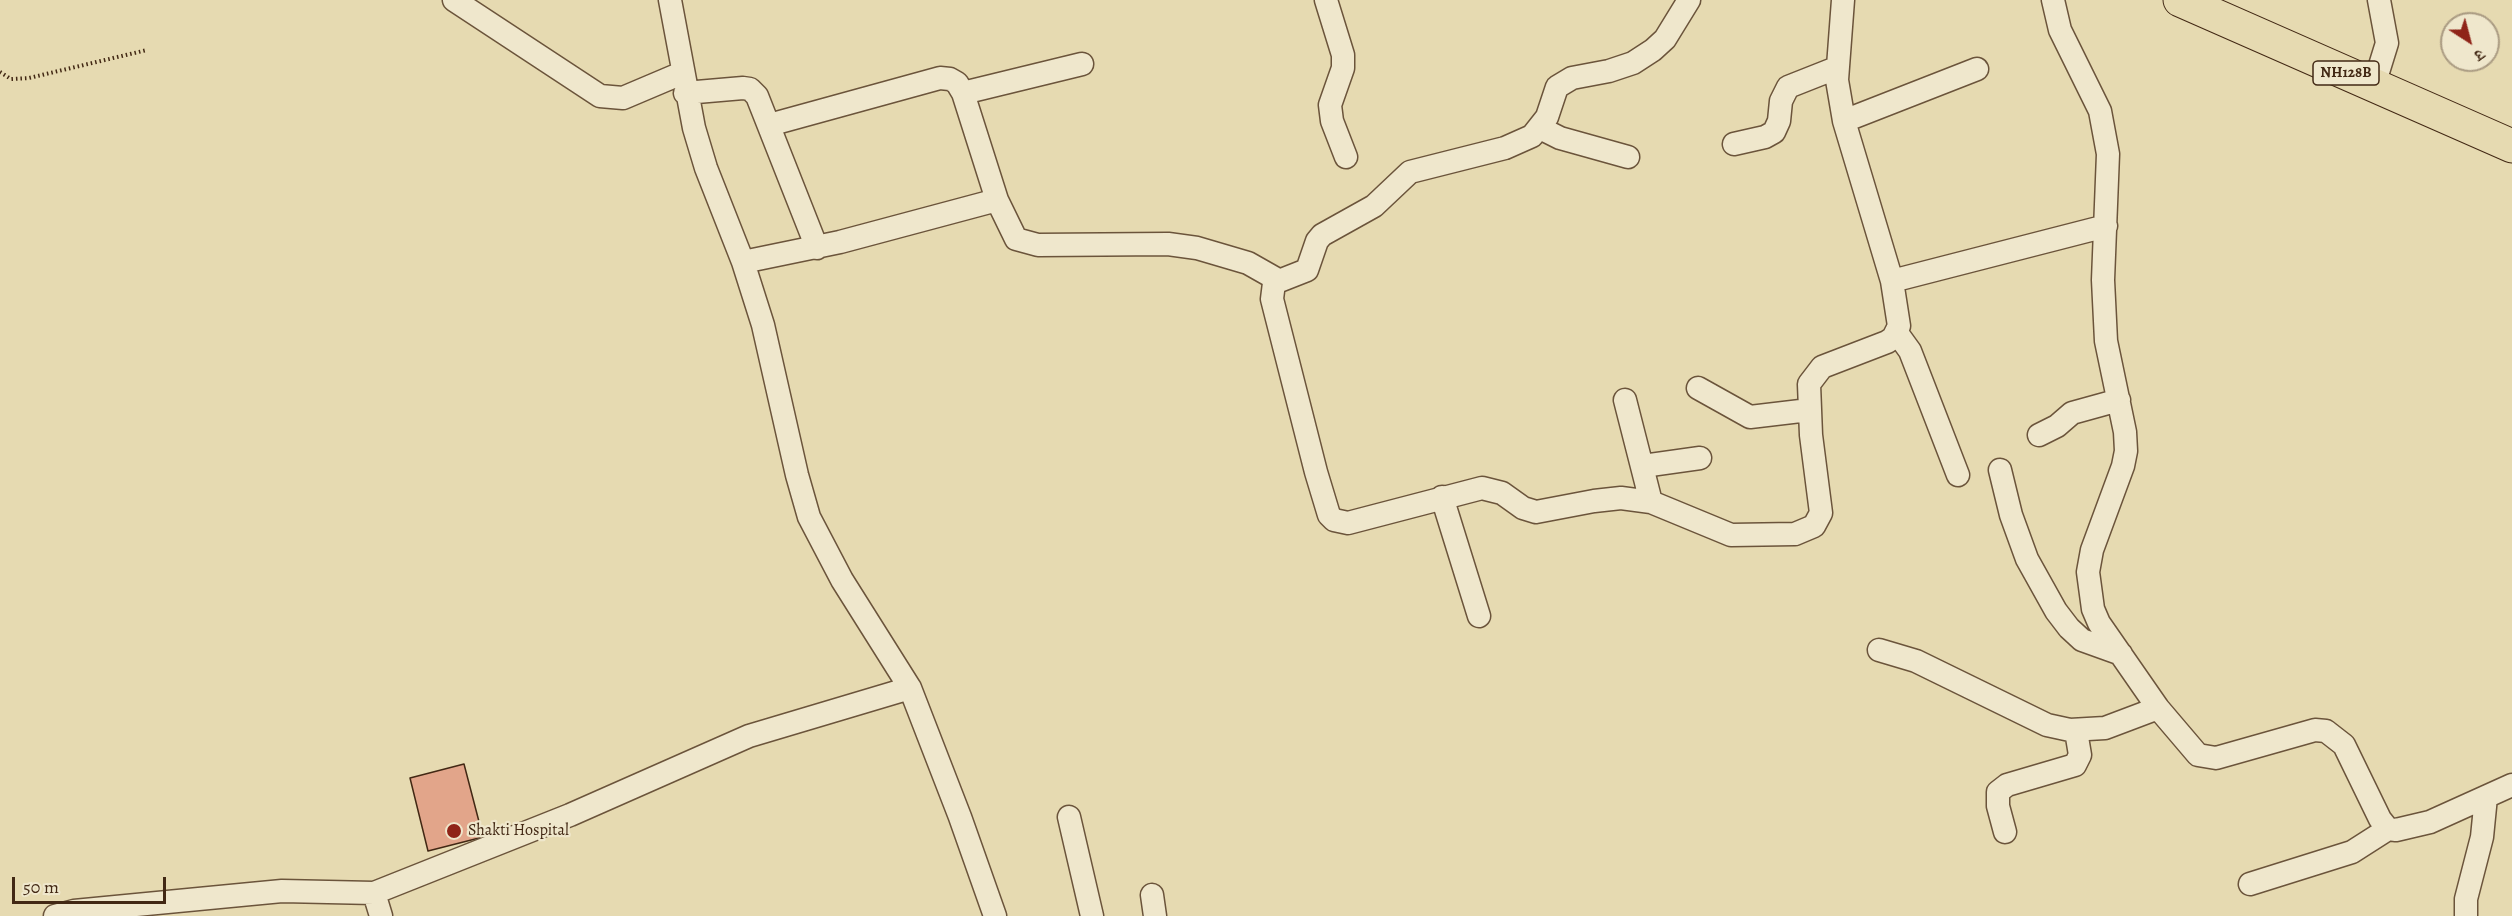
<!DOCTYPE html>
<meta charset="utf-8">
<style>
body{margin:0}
#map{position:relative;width:2512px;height:916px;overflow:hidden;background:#e6dab1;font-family:Alegreya,"Noto Serif Devanagari",serif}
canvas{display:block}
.north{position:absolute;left:2440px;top:12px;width:60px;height:60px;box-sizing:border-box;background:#efe7cc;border:2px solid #aa9b82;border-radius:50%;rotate:144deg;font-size:16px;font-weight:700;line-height:24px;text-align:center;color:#422814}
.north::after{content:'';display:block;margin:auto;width:21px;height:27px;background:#8f2418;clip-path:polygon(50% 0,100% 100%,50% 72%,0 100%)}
.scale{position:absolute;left:12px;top:877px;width:154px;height:27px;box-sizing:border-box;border:3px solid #422814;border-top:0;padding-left:8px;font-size:18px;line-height:21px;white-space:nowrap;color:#422814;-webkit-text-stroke:4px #efe7cc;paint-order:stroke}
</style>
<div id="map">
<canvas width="2512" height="916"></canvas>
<div class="north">उ</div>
<div class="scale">50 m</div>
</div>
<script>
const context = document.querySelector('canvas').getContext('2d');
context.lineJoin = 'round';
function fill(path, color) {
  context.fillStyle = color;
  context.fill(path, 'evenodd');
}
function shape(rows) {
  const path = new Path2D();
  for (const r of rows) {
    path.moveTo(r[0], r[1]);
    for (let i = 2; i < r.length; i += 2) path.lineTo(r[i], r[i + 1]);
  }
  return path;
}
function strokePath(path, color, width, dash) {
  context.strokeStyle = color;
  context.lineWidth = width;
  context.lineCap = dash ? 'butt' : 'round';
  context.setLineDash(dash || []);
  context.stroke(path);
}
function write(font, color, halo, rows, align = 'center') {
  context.font = font + ' Alegreya,serif';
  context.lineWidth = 4.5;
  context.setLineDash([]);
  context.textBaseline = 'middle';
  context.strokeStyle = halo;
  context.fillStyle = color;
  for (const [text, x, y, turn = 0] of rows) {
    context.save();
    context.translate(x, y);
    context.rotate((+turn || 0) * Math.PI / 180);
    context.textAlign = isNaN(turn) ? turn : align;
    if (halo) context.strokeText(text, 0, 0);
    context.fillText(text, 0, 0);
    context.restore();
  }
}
const building = shape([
 [464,764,483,837,428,851,410,778,464,764]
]);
fill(building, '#e2a58a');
strokePath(building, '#422814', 1.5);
const minor = shape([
 [454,0,600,96,623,98,682,73],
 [670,0,694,128,706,168,743,262,763,325,797,475,809,517,842,580,910,688,960,817,995,916],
 [1326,0,1343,55,1343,68,1330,105,1332,121,1346,157],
 [1689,0,1665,39,1653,50,1633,63,1609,71,1572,78,1557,87,1547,117,1532,136,1505,148,1410,172,1374,206,1322,235,1317,241,1307,270,1274,283,1272,299,1316,472,1329,515,1334,520,1348,523,1482,488,1502,493,1523,508,1536,512,1594,501,1621,498,1651,502,1731,535,1795,534,1814,526,1821,513,1811,435,1809,384,1822,367,1887,342,1893,338,1899,326,1892,281,1844,121,1837,80,1843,0],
 [2053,0,2060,30,2100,111,2108,154,2103,280,2106,341,2125,432,2126,451,2123,466,2092,550,2088,572,2093,609,2099,623,2158,708,2198,755,2216,758,2315,730,2326,731,2344,745,2380,819,2388,829,2396,830,2430,822,2512,785],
 [2374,85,2387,43,2379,0],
 [685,93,743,88,750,89,757,96,817,248],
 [963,93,1082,64],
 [1844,121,1977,69],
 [769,125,940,78,950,79,957,83,963,93,997,200,1016,239,1038,245,1168,244,1197,248,1248,263,1278,280],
 [1540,128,1560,138,1628,157],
 [1734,144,1765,137,1774,132,1779,121,1781,101,1788,87,1836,68],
 [743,262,840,242,997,200],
 [1892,281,2106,226],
 [1897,333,1910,351,1958,475],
 [1698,388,1750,417,1809,410],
 [1625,400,1651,502],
 [2039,435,2057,426,2072,413,2119,400],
 [1643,466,1700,458],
 [2000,470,2011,515,2027,559,2056,611,2069,628,2082,640,2121,654],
 [1442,497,1479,616],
 [1879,650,1916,661,2047,725,2070,730,2105,728,2158,708],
 [1069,817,1092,916],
 [2005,832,1998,806,1998,792,2007,785,2075,765,2080,755,2076,731],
 [2250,884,2352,852,2388,829],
 [374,893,381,916],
 [1152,895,1155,916],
 [55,916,74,911,282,891,374,893,570,815,749,736,910,688],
 [2466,916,2466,899,2482,837,2486,797]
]);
const trunk = shape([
 [2180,0,2512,146]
]);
strokePath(minor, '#6b543b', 25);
strokePath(trunk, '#422814', 35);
strokePath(shape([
 [0,72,11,79,29,78,147,50]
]), '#422814', 4, [1.5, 3]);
strokePath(minor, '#efe7cc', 22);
strokePath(trunk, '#e6dab1', 33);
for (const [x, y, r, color] of [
 [454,831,8,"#8f2418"]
]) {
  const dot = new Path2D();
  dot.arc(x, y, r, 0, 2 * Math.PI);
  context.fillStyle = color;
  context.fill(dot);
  strokePath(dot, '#efe7cc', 2);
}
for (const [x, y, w] of [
 [2346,73,66]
]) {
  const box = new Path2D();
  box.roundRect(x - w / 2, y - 12, w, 24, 4.5);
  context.fillStyle = '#efe7cc';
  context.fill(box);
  strokePath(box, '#422814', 1.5);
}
write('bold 15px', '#422814', null, [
 ["NH128B",2346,73]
]);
write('16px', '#422814', '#efe7cc', [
 ["Shakti Hospital",468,831]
], 'left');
</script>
